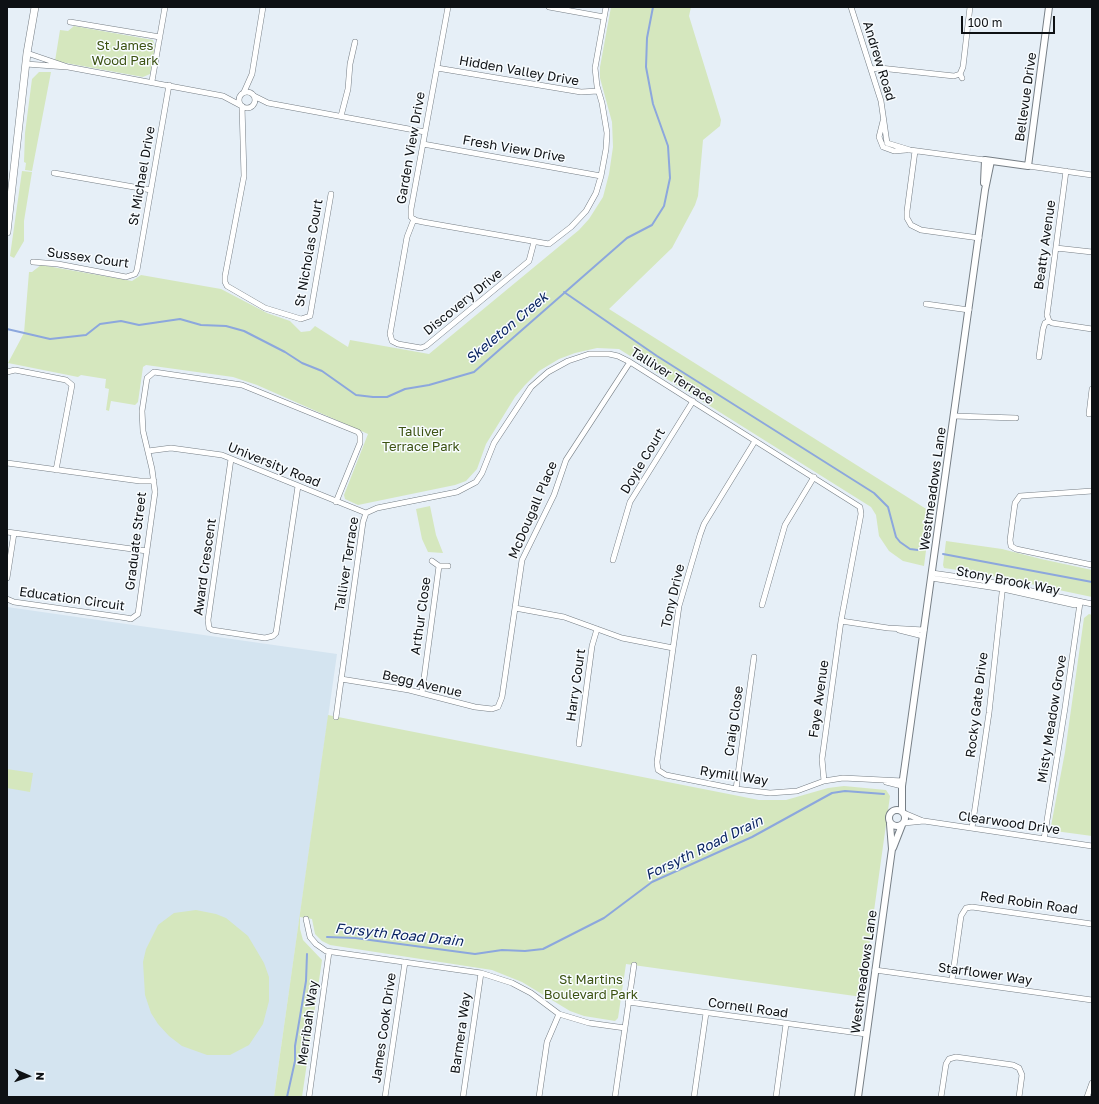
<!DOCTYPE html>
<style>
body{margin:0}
#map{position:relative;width:1099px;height:1104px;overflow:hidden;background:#e6eff7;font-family:"Golos Text",sans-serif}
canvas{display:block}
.frame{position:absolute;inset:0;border:8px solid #0e1114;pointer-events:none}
.north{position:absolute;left:8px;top:1056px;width:40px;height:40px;-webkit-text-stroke:3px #f8fcff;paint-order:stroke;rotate:92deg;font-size:11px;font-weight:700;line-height:16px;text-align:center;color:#0e1114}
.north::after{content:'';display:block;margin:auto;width:14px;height:18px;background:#0e1114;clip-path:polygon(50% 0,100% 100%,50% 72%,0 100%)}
.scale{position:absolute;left:961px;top:16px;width:94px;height:18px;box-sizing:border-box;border:2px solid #0e1114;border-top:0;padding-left:5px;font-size:12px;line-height:14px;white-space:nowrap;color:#0e1114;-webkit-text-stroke:3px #f8fcff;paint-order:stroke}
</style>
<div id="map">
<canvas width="1099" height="1104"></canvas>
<div class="frame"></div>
<div class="north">N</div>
<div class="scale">100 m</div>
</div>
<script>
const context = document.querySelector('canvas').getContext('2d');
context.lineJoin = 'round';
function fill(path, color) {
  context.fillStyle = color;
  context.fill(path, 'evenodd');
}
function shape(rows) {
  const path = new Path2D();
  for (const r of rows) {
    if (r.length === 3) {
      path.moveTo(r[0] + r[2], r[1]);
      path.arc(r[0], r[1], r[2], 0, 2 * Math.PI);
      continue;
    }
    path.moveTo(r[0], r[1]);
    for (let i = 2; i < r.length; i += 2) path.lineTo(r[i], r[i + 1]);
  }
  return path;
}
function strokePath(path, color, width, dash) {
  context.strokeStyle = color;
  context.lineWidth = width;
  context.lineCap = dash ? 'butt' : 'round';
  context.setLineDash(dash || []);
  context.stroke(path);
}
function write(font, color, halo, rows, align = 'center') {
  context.font = font + ' "Golos Text",sans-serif';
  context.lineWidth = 3;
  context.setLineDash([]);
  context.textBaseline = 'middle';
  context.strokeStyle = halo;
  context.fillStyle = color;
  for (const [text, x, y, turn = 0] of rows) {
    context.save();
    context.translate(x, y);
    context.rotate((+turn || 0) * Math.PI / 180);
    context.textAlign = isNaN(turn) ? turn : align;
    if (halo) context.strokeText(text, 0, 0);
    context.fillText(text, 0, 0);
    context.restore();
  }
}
fill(shape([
 [7,607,337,654,274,1097,7,1097]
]), '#d4e4f0');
fill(shape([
 [611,7,691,7,689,16,721,120,720,126,703,140,698,196,695,205,672,248,609,309,931,512,924,566,903,561,889,551,879,536,876,515,871,507,619,349,597,348,575,353,559,359,539,371,525,385,515,397,486,444,477,469,466,481,455,485,358,505,345,499,344,495,368,434,257,385,233,377,146,365,143,367,138,402,135,405,111,401,109,411,106,410,109,389,105,388,106,379,81,375,78,377,8,363,24,333,29,272,32,272,41,265,132,281,141,275,221,289,267,313,290,321,301,332,310,331,315,326,348,347,350,340,429,354,579,230,589,219,603,197,609,174,613,147,612,122,600,78,600,67],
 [74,26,153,40,155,46,150,74,143,77,55,61,60,30,68,31],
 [39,72,51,72,32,171,25,170,26,163,24,162,25,133,32,79],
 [22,171,32,172,24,221,24,241,14,258,10,256],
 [430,506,436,535,443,553,428,552,422,539,416,509],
 [946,541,1002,549,1041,559,1092,570,1092,597,978,573,944,568,943,565],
 [1089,614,1092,615,1092,836,1055,831,1051,826,1065,752,1084,618],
 [328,715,759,800,786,800,828,788,844,786,886,790,890,796,862,997,626,964,618,1018,615,1021,584,1016,570,1011,522,982,492,970,330,945,322,941,315,934,312,919,300,917,300,929,303,940,322,960,302,1097,274,1097],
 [7,769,33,773,30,792,7,788],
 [196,910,216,914,226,918,248,936,264,963,269,977,269,1001,263,1024,249,1045,230,1055,207,1055,182,1046,169,1036,158,1024,151,1013,145,995,143,962,146,949,158,925,174,913]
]), '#d5e7be');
strokePath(shape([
 [564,292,657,356,874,493,888,507,896,537,900,542,910,549,918,550],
 [7,329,50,339,86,335,100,324,121,321,139,325,180,319,201,325,226,326,244,331,285,352,302,363,322,371,356,395,373,397,387,397,405,389,429,385,474,372,627,238,652,225,664,206,670,178,668,146,653,104,646,67,647,38,653,7],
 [943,554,1092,582],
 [327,937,355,938,475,954,502,950,525,951,543,949,604,918,652,882,752,837,832,793,845,791,884,794],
 [287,1097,295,1061,295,1046,306,981,307,954]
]), '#8ca7dd', 2);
const minor = shape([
 [448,7,411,209,411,217,414,220,423,222,549,244,571,227,586,211,596,193,601,176,606,149,607,133,602,103,597,86,595,68,606,7],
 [549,7,604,17],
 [851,7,881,101,887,143,910,150,985,160],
 [70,22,160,37],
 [27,53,68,67,223,96,240,105],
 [26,64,67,67],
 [437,68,581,92,598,91],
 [871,69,880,68,954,76,960,74],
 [962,78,960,74,963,67,970,7],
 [152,81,165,7],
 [247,100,8],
 [244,92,252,74,263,7],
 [254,96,268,103,425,132],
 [242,106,244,176,225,276,225,282,227,286,265,308,301,319,310,316,331,194],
 [341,116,348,89,350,64,355,42],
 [883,121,879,137,883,147,894,151,906,150],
 [423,144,601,176],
 [915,151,907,211,907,218,911,225,921,230,979,238],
 [1028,166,1092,175],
 [1066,171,1047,315,1049,321,1052,323,1092,329],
 [54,173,151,190],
 [414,219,407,237,390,334,392,341,398,344,421,348,426,346,529,261,534,242],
 [1056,248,1092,252],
 [33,262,58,264,126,277,135,274,137,270,169,85],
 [926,304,969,310],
 [1039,357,1043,329,1045,323,1049,321],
 [7,372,15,370,66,380,72,385,56,470],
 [1089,414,1092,389],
 [954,416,1016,418],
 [755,441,704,524,700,535,679,606,657,762,658,770,666,775,736,789,770,793,797,791,824,781,843,778,903,781],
 [148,451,171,448,222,455,366,513],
 [231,459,208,620,209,628,212,630,265,638,273,636,276,633,298,486],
 [7,463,140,481,154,481],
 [1092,491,1020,496,1015,503,1010,540,1011,546,1016,549,1092,565],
 [7,532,147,551],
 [613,560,630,502,693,401],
 [432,561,439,566,448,566],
 [932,573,981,580,1092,604],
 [7,578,14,533],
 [931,578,1003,589,1075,605,1080,603],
 [7,599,14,602,127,618,131,619,138,614,155,492,152,469,143,431,142,411,147,378,154,372,242,385,358,432,360,435,360,443,336,502],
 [762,605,785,525,814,477],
 [515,608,564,617,622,638,673,648],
 [841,621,888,628,924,630],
 [899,630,923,636],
 [341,679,409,690,475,707,492,709,498,707,502,697,522,560,554,495,566,460,630,362],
 [422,693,439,566],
 [336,717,363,522,366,513,377,508,457,492,476,482,482,473,494,443,531,387,548,372,568,361,589,354,609,354,618,356,630,362,860,507,861,514,841,621,822,759,824,781],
 [579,744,592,646,597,629],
 [886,782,902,786],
 [736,789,754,657],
 [904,813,923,821],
 [904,823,924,821,1092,846],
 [972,828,989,713,1003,584],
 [1044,839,1065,708,1080,603],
 [306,919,310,937,316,944,326,951,481,973,512,983,531,993,559,1014,589,1023,625,1028],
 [875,970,1092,1000],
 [952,980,961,916,966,908,972,907,1092,924],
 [628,1002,866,1034],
 [309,1097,329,952],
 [385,1097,405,962],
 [463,1097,481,973],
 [539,1097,547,1042,559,1014],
 [615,1097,634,965],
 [694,1097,706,1013],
 [776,1097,786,1024],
 [941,1097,946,1064,949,1059,956,1057,1013,1065,1019,1068,1022,1075,1019,1097],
 [1087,1097,1092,1083]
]);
const tertiary = shape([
 [984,183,985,160,1028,166,1049,7],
 [897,818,8],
 [902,811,902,786,985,190,991,161],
 [893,848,902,825],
 [858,1097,892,849,890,824]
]);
const secondary = shape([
 [7,232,27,53,35,7]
]);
strokePath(minor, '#767e85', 6);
strokePath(tertiary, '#767e85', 8);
strokePath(secondary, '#767e85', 8);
strokePath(minor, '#fff', 5);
strokePath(tertiary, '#fff', 6);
strokePath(secondary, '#fff', 7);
write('13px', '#3c5212', '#f8fcff', [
 ["St James",125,46],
 ["Wood Park",125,61],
 ["Talliver",421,432],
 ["Terrace Park",421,447],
 ["St Martins",591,980],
 ["Boulevard Park",591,995]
]);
write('13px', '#0e1114', '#f8fcff', [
 ["Andrew Road",879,61,73],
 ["Hidden Valley Drive",519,71,10],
 ["Bellevue Drive",1026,97,-82],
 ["Garden View Drive",411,148,-80],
 ["Fresh View Drive",514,149,10],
 ["St Michael Drive",142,176,-80],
 ["Beatty Avenue",1045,245,-82],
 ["St Nicholas Court",309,253,-80],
 ["Sussex Court",88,258,8],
 ["Discovery Drive",463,302,-39],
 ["Talliver Terrace",672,376,32],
 ["Doyle Court",643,461,-59],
 ["University Road",274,465,22],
 ["Westmeadows Lane",933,489,-82],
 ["McDougall Place",533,510,-67],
 ["Graduate Street",136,541,-83],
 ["Talliver Terrace",347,564,-81],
 ["Award Crescent",205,567,-82],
 ["Stony Brook Way",1008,581,11],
 ["Tony Drive",673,596,-77],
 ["Education Circuit",72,599,8],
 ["Arthur Close",421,616,-82],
 ["Begg Avenue",422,684,13],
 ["Harry Court",576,685,-82],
 ["Faye Avenue",819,699,-82],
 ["Rocky Gate Drive",977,705,-83],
 ["Misty Meadow Grove",1052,719,-81],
 ["Craig Close",734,721,-82],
 ["Rymill Way",734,776,9],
 ["Clearwood Drive",1009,823,8],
 ["Red Robin Road",1029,903,8],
 ["Westmeadows Lane",864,972,-82],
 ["Starflower Way",985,974,8],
 ["Cornell Road",748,1008,8],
 ["Merribah Way",308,1023,-82],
 ["James Cook Drive",384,1028,-82],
 ["Barmera Way",461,1033,-82]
]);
write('italic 14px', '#0a2462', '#f8fcff', [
 ["Skeleton Creek",507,328,-40],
 ["Forsyth Road Drain",704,848,-26],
 ["Forsyth Road Drain",399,935,6]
]);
</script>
